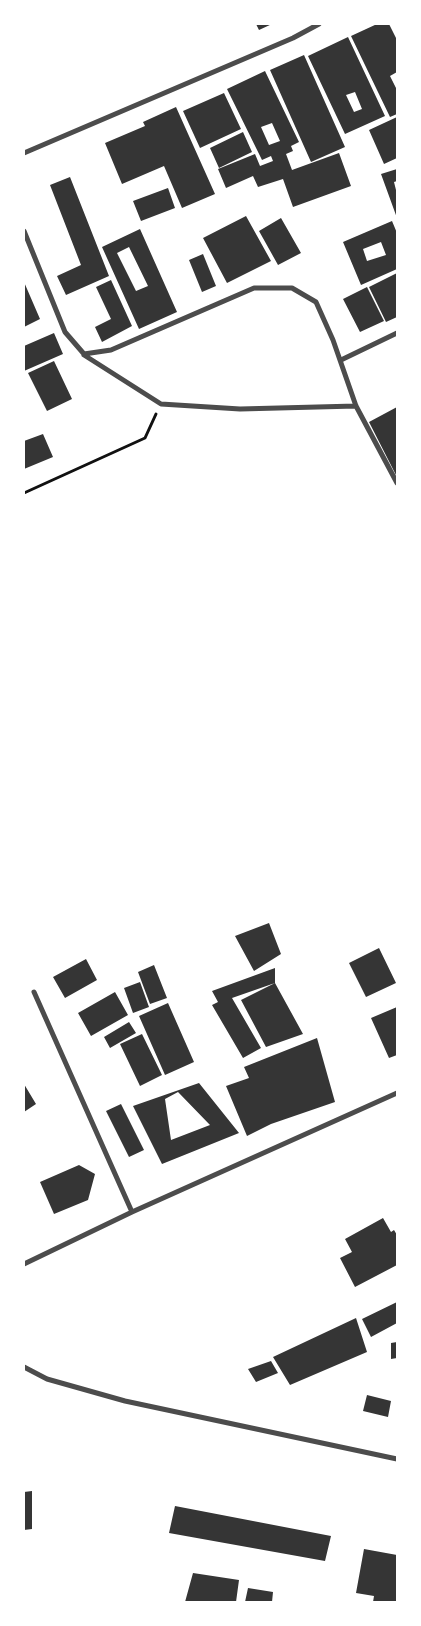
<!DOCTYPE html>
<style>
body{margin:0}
#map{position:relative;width:421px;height:1626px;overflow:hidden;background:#fff;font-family:Helvetica,sans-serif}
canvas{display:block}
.frame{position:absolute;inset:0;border:25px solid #fff;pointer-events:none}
</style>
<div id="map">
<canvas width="421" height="1626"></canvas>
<div class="frame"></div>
</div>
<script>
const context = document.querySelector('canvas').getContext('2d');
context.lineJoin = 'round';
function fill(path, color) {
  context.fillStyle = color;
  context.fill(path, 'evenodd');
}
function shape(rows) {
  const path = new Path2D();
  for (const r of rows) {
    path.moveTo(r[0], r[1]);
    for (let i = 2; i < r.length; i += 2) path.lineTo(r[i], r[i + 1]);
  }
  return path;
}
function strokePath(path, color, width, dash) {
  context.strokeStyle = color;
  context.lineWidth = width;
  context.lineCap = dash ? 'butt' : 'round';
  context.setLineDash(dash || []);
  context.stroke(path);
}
fill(shape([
 [256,24,272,24,259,30],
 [377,24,389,24,397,40,397,72,390,76,397,90,397,114,390,117,351,36],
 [348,37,385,116,345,134,308,56],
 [355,92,362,109,354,112,346,95],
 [304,55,345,147,311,162,270,70],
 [265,71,299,142,291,146,293,151,286,154,292,170,339,153,351,186,293,207,283,179,258,187,253,176,226,188,218,169,255,154,260,166,273,161,271,156,262,160,227,89],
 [272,123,280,141,269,145,261,127],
 [224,93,241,129,200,148,183,111],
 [176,107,215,194,182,208,164,166,122,184,105,143,145,126,143,122],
 [397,117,397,158,384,164,369,130],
 [243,132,252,152,219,168,210,148],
 [397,169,397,181,394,182,397,194,397,218,381,174],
 [70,177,109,276,66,295,57,276,81,265,50,185],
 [168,188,175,208,141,221,133,201],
 [246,216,271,261,227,283,203,238],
 [281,218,301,253,278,265,259,231],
 [392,221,397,233,397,269,361,285,343,242],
 [381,242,386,255,367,261,363,249],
 [140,229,177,312,139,329,102,247],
 [129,247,148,286,136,291,117,253],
 [203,254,216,286,202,292,189,260],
 [397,273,397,317,386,322,369,287],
 [111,280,132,326,102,342,95,327,111,319,96,287],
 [24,282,40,319,24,327],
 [367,287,384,321,360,332,343,299],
 [54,333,63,354,24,371,24,346],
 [54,361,72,399,47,411,28,373],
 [397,407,397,477,369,422],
 [43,434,53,457,24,469,24,441],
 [269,923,281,954,254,971,235,936],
 [379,948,396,983,366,997,349,963],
 [86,959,97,980,65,998,53,977],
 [154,965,167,998,150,1004,138,972],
 [275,968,275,983,303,1034,266,1047,241,1000,275,983,232,998,261,1048,243,1058,212,1005,218,1002,212,991],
 [140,982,149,1007,133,1013,124,988],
 [115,992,128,1015,91,1036,78,1013],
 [168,1003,194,1062,165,1075,139,1016],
 [397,1007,397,1055,389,1058,371,1018],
 [129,1022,136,1033,110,1048,104,1037],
 [142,1034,162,1075,140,1086,120,1044],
 [317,1038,335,1102,271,1124,247,1136,226,1086,249,1078,244,1067],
 [199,1083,239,1133,162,1164,133,1106],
 [178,1092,210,1125,171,1140,165,1099],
 [24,1084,36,1104,24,1112],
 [121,1104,144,1150,129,1157,106,1111],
 [79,1165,95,1174,88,1200,54,1214,40,1182],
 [383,1218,391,1232,394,1230,397,1235,397,1265,355,1287,340,1258,352,1252,345,1239],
 [397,1302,397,1323,371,1337,362,1319],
 [356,1318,367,1352,290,1385,273,1357],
 [397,1342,397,1358,391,1359,391,1343],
 [271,1361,278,1373,256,1382,248,1369],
 [367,1395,391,1401,388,1417,363,1411],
 [32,1491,32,1529,24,1530,24,1492],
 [175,1506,331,1536,325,1561,169,1533],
 [364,1549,397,1555,397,1602,373,1602,374,1596,356,1593],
 [193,1573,239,1580,236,1602,185,1602],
 [248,1588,273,1592,272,1602,245,1602]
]), '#353535');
strokePath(shape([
 [24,493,145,438,156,414]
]), '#111', 3);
strokePath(shape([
 [24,153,293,38,319,24],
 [24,231,65,332,84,354,111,350,254,288,292,288,316,302,333,340,356,406,397,483],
 [84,355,161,404,240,409,356,406],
 [341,360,397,333],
 [34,992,132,1212],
 [24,1264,132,1212,397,1093],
 [24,1367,47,1379,125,1401,397,1459]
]), '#4c4c4c', 5);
</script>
